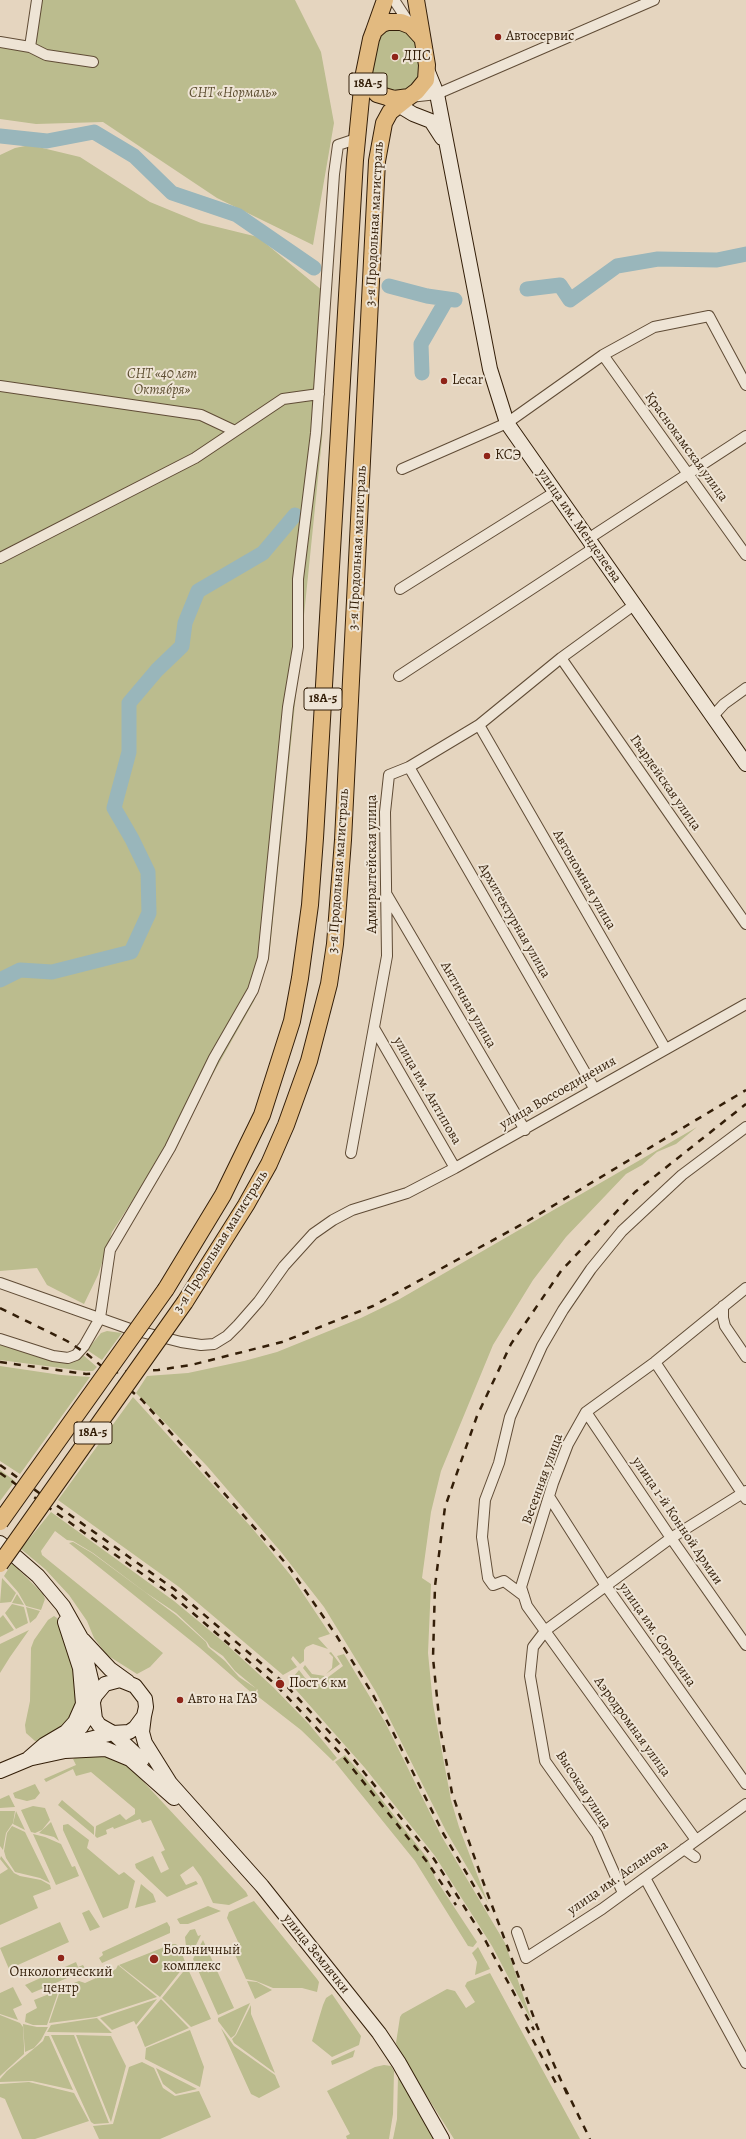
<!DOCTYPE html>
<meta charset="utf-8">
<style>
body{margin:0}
canvas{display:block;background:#e5d5bf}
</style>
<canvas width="746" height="2139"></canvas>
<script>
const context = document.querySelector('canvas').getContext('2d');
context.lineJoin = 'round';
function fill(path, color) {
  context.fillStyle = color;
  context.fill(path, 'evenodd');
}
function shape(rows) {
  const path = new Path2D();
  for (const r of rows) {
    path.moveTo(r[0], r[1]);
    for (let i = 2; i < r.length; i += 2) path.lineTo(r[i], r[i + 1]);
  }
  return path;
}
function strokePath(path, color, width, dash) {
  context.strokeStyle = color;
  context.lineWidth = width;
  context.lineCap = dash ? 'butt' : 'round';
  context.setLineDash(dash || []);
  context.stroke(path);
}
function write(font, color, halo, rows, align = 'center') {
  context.font = font + ' Alegreya,serif';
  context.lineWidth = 4;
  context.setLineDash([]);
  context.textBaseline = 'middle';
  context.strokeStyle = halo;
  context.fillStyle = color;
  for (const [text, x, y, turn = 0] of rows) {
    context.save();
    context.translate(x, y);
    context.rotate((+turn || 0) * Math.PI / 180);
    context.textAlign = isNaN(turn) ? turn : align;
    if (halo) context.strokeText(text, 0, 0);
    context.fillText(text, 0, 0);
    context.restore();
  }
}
fill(shape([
 [40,0,295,0,321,52,334,123,313,245,217,198,103,122,36,124,0,119,0,44,25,48],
 [398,23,414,38,420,58,422,76,405,92,382,90,370,75,370,58,383,29],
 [30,145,80,157,150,202,201,223,258,237,329,296,322,439,269,958,254,1001,204,1090,112,1232,98,1275,84,1304,47,1285,37,1268,0,1271,0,155,15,148],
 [697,1127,676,1144,657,1152,642,1165,626,1174,566,1237,533,1280,493,1345,441,1471,431,1512,422,1578,431,1584,428,1653,433,1704,451,1800,459,1827,488,1903,446,1831,376,1692,324,1607,281,1552,207,1466,136,1393,147,1376,188,1373,244,1361,277,1352,361,1318,398,1300],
 [107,1331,122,1333,102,1360,87,1350,101,1333],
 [0,1342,77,1360,83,1355,97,1367,93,1371,84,1371,0,1360],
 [0,1366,61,1375,90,1377,20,1474,0,1461],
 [133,1397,252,1528,292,1577,330,1634,318,1638,328,1649,313,1644,306,1647,304,1650,304,1661,300,1664,293,1656,291,1659,297,1667,283,1675,179,1587,58,1500],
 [0,1470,15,1481,0,1501],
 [51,1512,174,1601,226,1644,273,1687,308,1723,337,1758,333,1761,301,1730,256,1695,258,1690,235,1671,223,1656,210,1647,207,1642,176,1613,145,1592,93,1553,73,1541,67,1540,55,1531,41,1551,42,1555,163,1653,150,1667,137,1674,107,1655,94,1638,87,1621,69,1595,45,1569,21,1549],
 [73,1542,92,1553,176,1615,206,1642,208,1647,225,1661,239,1677,257,1689,254,1695,200,1648,69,1543],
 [12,1563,43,1594,45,1599,41,1610,26,1606,18,1592,4,1576],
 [2,1578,16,1593,11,1602,0,1603],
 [17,1594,21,1600,24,1605,12,1603],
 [12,1604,24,1607,28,1623,16,1629,5,1613],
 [26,1607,40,1611,36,1618,30,1623],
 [3,1615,14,1630,0,1637,0,1618],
 [54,1616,57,1618,66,1639,79,1695,71,1722,41,1741,35,1741,26,1733,25,1725,30,1701,31,1648,34,1640,48,1620],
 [29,1630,10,1657,0,1673,0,1644],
 [331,1652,340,1664,326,1674,332,1668,333,1657,329,1653],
 [344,1654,385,1722,442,1837,505,1943,533,2024,492,1946,435,1856,365,1768,289,1682,299,1670,312,1687,315,1687,343,1666,337,1656],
 [305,1665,312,1674,325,1676,315,1683,303,1668],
 [96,1753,126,1763,246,1892,248,1896,229,1905,213,1903,201,1877,193,1866,180,1875,186,1885,196,1881,198,1884,167,1897,136,1868,135,1864,153,1856,161,1873,169,1869,161,1852,165,1850,151,1820,142,1823,140,1819,114,1829,113,1827,106,1830,107,1834,97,1838,95,1836,96,1826,120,1814,126,1820,135,1814,135,1809,91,1772,76,1776,73,1769,46,1782,44,1779,76,1765,73,1759,85,1754],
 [345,1755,364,1777,428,1859,435,1878,477,1942,473,1947,468,1946,415,1861,335,1762],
 [35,1784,40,1793,35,1799,27,1801,15,1798,13,1793],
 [9,1795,15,1807,0,1808,0,1799],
 [62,1800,94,1827,94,1835,58,1805],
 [33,1806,45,1808,50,1820,42,1830,35,1833,31,1832,21,1810],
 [0,1811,15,1811,13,1823,6,1833,3,1850,0,1846],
 [16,1811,25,1830,13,1824],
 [51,1822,59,1841,54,1837,39,1833],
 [68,1824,89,1840,87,1848,119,1875,124,1872,135,1881,128,1908,103,1918,63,1830,63,1825],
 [12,1826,25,1832,50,1883,40,1878,15,1872,6,1858,4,1851,7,1833],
 [33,1834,45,1837,61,1844,72,1867,75,1866,79,1876,56,1885],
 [1,1856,14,1873,20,1876,41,1880,50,1885,51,1889,33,1896,38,1908,0,1925,0,1874,8,1869,0,1859],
 [141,1884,153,1894,156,1902,135,1908],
 [254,1901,317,1979,319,1982,317,1992,302,1988,273,1988,256,1981,246,1979,233,1950,240,1946,227,1918,229,1912],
 [208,1906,221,1911,188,1924,180,1924,177,1919],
 [89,1910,100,1927,90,1931,82,1913],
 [60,1922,69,1942,9,1969,0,1948],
 [167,1922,170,1927,170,1933,102,1963,99,1958,103,1955,102,1952],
 [195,1929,198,1936,201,1935,191,1955,186,1946,185,1937,190,1930],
 [203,1940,234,2008,218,2015,193,1959],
 [172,1944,176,1944,180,1949,186,1964,160,1997,119,1965],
 [478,1947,490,1969,475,1975,477,1962,472,1953],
 [76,1962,78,1967,83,1965,86,1970,32,1993,25,1985],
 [118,1965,157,1997,96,2017,49,2023,61,1988,79,1981,85,1983,116,1969],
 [187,1967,211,2019,191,2027,162,1998],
 [490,1973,580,2139,454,2139,402,2057,396,2043,400,2017,402,2014,447,1989,455,1991,466,2008,475,2002,465,1986,467,1982],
 [247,1981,257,1982,272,1990,255,1999],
 [13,1987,22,2005,13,2009,18,2020,0,2014,0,1993],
 [59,1990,47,2025,33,2025,25,2022,26,2014,37,2008,34,2000],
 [332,1994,361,2036,359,2045,332,2057,312,2041,323,2005,326,1998],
 [157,1999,136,2025,134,2021,112,2030,100,2018],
 [161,1999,189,2028,145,2047,137,2027],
 [250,2003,235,2035,231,2038,218,2021,218,2018],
 [251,2005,251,2014,275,2073,234,2043,232,2039,236,2035],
 [0,2015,20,2023,23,2027,24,2046,24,2054,0,2076],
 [97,2018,112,2033,47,2032,51,2025],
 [23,2024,37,2027,48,2027,41,2040,34,2048,25,2052],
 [221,2028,234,2046,275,2075,280,2087,259,2098,251,2094],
 [190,2030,204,2067,200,2087,145,2059,146,2048],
 [51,2035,74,2035,109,2123,94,2124,91,2122],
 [76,2035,111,2036,126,2066,111,2122],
 [45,2036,49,2036,73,2090,32,2081,0,2082,0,2079,7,2071,43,2041],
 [355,2050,353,2057,332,2065,331,2061],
 [142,2062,154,2068,163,2088,175,2096,199,2091,211,2117,160,2139,99,2139,93,2126,113,2124,129,2067],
 [384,2065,391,2066,394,2071,393,2114,389,2139,347,2139,346,2136,350,2134,327,2091,375,2067],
 [156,2068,197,2089,176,2094,163,2084],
 [398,2076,437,2139,393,2139,397,2119],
 [29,2082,74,2093,89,2121,35,2139,22,2139,5,2099,0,2097,0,2084]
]), '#bbbc8e');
strokePath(shape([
 [0,136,47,141,94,132,134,156,172,193,237,215,314,268],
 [389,286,427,296,455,300],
 [527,289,560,285,570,300,617,266,658,259,717,260,746,254],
 [422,373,421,344,447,299],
 [0,980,20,970,52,972,131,952,149,913,148,872,132,839,114,808,129,752,129,703,157,670,182,646,185,623,198,591,263,553,295,515]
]), '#99b6bb', 15);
const minor = shape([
 [394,0,411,26],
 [0,42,30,47,46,55,93,62],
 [30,47,37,0],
 [410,97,437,94,654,0],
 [603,355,746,555],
 [0,386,201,415,235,431],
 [402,469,507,423,603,355,654,327,709,316,746,385],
 [588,539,746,436],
 [0,558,195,458,283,399,319,394],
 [400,589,555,492],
 [561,658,746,924],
 [399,676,594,548],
 [713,716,724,704,746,688],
 [479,725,665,1048],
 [409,767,594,1088],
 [387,895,525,1130],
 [374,1028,455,1168],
 [351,1153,387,956,385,812,389,775,409,767,479,725,561,658,634,605],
 [0,1283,130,1329,181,1342,201,1345,214,1344,227,1336,238,1325,259,1301,284,1266,313,1234,333,1220,352,1210,407,1193,455,1168,746,1004],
 [723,1306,723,1318,725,1326,746,1357],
 [0,1339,53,1356,68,1358,76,1355,84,1346,100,1318,110,1250,170,1148,214,1058,253,990,263,958,288,707,298,647,298,579,316,433,334,174,338,145,356,139],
 [655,1362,746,1499],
 [586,1412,671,1538,746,1645],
 [550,1498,606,1586,746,1784],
 [524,1596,504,1581,493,1585,488,1578,482,1537,485,1500,499,1463,510,1417,542,1346,563,1310,591,1269,622,1231,682,1175,746,1127],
 [696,1840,527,1606,521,1587,553,1483,568,1444,586,1412,655,1362,746,1288],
 [684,1849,695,1857],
 [645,1878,746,2063],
 [623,1893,597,1834,545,1761,530,1676,533,1647,546,1630,671,1538,746,1491],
 [517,1932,526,1958,602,1909,746,1804]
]);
const secondary = shape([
 [428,72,437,94,490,369,507,423,746,764],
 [390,100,413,114,431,121,442,138],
 [0,1543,38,1576,63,1606,81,1638,95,1696],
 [83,1640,110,1669,128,1682],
 [144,1716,142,1732,145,1743,170,1783,262,1886,379,2033,399,2063,442,2139],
 [78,1742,113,1733,142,1760],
 [62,1745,81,1727,88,1716,95,1696,105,1684,120,1680,135,1686,145,1699,146,1707,144,1716,135,1728,129,1732,113,1733,99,1725,95,1719,93,1703],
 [29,1758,44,1745,66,1732,75,1722,83,1704,80,1668,65,1622],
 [28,1759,65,1751,106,1749,130,1759,174,1798],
 [0,1771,36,1756]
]);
const trunk = shape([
 [416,0,427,65,426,80,417,91,409,97,394,99,377,94,363,78,371,39,374,31,382,24,388,22,401,22,411,26,422,38],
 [374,31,385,0],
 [166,1289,223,1195,262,1115,292,1021,300,978,310,905,315,838,355,160,363,78],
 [185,1302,246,1205,269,1164,286,1125,309,1061,329,984,335,944,343,840,377,161,384,123,390,112,409,97]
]);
strokePath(minor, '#604c36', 12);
strokePath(secondary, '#331e08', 16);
strokePath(trunk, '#331e08', 18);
strokePath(minor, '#eee4d5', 10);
strokePath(secondary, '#eee4d5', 14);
strokePath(trunk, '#e2ba80', 16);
strokePath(shape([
 [0,1308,67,1341,87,1354,142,1400,289,1567,336,1635,372,1693,394,1734,443,1833,491,1915],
 [0,1362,86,1374,158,1370,191,1365,282,1342,373,1306,526,1222,746,1090],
 [0,1465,174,1589,282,1681,346,1750,434,1859,484,1938,534,2030],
 [0,1473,172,1595,275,1684,341,1754,428,1863,456,1905],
 [526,2027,558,2087],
 [565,2088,590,2139],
 [567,2094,537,2026,481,1876,452,1793,440,1727,433,1658,435,1586,445,1507,477,1416,511,1344,561,1271,635,1192,746,1104]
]), '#331e08', 2.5, [7, 7]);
const trunkBridge = shape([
 [0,1522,166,1289],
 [0,1564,185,1302]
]);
strokePath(trunkBridge, '#331e08', 18, []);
strokePath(trunkBridge, '#e2ba80', 16);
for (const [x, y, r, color] of [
 [498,37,4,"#8f2418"],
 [395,57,4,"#8f2418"],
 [444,381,4,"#8f2418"],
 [487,456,4,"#8f2418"],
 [280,1684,5,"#8f2418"],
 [180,1700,4,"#8f2418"],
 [61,1958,4,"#8f2418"],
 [154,1959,5,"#8f2418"]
]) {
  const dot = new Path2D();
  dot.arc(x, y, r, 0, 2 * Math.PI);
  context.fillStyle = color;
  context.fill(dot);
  strokePath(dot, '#eee4d5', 1.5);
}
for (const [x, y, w] of [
 [368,84,38],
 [323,699,38],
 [93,1433,38]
]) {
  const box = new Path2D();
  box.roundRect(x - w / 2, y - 11, w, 22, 3);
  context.fillStyle = '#eee4d5';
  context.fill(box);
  strokePath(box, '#331e08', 1);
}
write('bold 13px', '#331e08', null, [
 ["18А-5",368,84],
 ["18А-5",323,699],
 ["18А-5",93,1433]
]);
write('14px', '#331e08', '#eee4d5', [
 ["Автосервис",506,37],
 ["ДПС",403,57],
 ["Lecar",452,381],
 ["КСЭ",495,456],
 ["Пост 6 км",289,1684],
 ["Авто на ГАЗ",188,1700],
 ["Больничный",163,1951],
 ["комплекс",163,1967],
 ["Онкологический",61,1973,"center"],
 ["центр",61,1989,"center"]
], 'left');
write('italic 14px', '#5c4d30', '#eee4d5', [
 ["СНТ «Нормаль»",233,94],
 ["СНТ «40 лет",162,375],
 ["Октября»",162,391]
]);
write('14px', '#331e08', '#eee4d5', [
 ["3-я Продольная магистраль",375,224,-87],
 ["Краснокамская улица",686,447,54],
 ["улица им. Менделеева",579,526,55],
 ["3-я Продольная магистраль",358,548,-87],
 ["Гвардейская улица",665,783,55],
 ["Адмиралтейская улица",373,864,-90],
 ["3-я Продольная магистраль",339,871,-86],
 ["Автономная улица",584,880,60],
 ["Архитектурная улица",514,921,60],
 ["Античная улица",468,1005,60],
 ["улица им. Антипова",427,1091,60],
 ["улица Воссоединения",558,1093,-30],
 ["3-я Продольная магистраль",221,1242,-58],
 ["Весенняя улица",543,1479,-70],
 ["улица 1-й Конной Армии",677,1521,56],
 ["улица им. Сорокина",657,1635,55],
 ["Аэродромная улица",632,1727,54],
 ["Высокая улица",583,1790,57],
 ["улица им. Асланова",618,1878,-35],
 ["улица Землячки",316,1954,51]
]);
</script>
